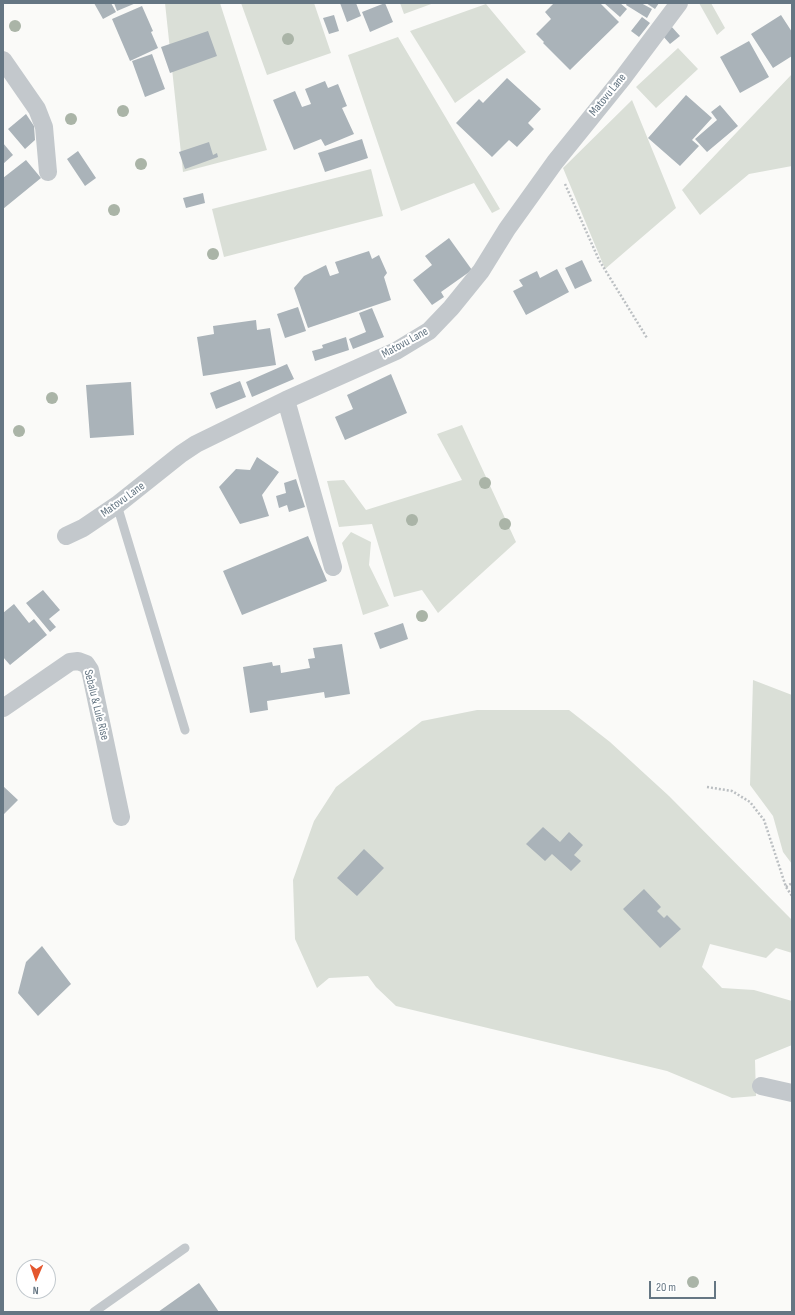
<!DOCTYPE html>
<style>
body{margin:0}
#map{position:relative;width:795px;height:1315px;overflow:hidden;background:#fafaf8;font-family:"Sofia Sans Condensed",sans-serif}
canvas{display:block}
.frame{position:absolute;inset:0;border:4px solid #657683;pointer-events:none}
.north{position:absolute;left:16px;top:1259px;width:40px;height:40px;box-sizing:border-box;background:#fff;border:1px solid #c1c8cd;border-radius:50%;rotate:182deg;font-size:11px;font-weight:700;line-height:16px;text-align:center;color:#657683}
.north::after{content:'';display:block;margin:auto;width:14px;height:18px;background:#e4572e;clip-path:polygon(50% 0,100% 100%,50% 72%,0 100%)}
.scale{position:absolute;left:649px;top:1281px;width:67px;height:18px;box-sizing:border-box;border:2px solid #657683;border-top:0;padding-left:5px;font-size:12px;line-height:14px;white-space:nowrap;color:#657683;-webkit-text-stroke:3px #fff;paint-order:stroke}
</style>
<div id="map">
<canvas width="795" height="1315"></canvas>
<div class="frame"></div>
<div class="north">N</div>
<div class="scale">20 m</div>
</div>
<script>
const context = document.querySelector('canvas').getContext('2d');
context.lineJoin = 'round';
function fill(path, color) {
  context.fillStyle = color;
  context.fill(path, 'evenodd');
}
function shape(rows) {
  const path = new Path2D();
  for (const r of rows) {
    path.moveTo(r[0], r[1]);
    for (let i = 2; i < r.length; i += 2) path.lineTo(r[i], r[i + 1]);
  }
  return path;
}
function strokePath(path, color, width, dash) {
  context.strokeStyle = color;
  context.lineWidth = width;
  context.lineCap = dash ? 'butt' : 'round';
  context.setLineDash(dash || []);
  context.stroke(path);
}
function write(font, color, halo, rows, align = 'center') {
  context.font = font + ' "Sofia Sans Condensed",sans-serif';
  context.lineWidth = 4;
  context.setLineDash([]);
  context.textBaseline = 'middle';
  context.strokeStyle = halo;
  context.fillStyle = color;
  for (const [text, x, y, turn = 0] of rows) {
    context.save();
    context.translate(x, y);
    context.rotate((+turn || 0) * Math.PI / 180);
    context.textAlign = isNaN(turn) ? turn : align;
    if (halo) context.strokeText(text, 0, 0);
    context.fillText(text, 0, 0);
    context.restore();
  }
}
fill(shape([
 [165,3,220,3,267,150,183,172],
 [241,3,314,3,331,53,267,75],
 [400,3,434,3,404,14],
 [699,3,711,3,725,28,717,35],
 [486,4,526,52,455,103,410,31],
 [398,37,500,209,492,213,474,183,401,211,348,55],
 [678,48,698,69,656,108,636,87],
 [792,74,792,166,749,174,700,215,682,190],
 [632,100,676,208,605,269,563,168],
 [371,169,383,216,224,257,212,209],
 [462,425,516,542,438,613,422,590,394,597,372,524,339,527,327,481,344,480,366,510,462,480,437,434],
 [351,532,371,542,369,565,389,606,363,615,342,543],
 [753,680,792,695,792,864,783,852,773,816,750,785],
 [477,710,569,710,610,742,669,796,792,920,792,953,776,948,766,958,710,944,702,967,722,988,754,990,792,1001,792,1045,755,1060,756,1096,732,1098,667,1071,396,1006,376,987,368,976,329,978,317,988,295,939,293,880,314,821,336,787,422,721]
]), '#dadfd7');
fill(shape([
 [94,3,111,3,116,12,103,19],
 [114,3,136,3,117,11],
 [340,3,356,3,361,16,347,22],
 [385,3,393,22,370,32,362,12],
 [554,3,600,3,619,22,570,70,543,43,544,42,536,34,551,19,545,12],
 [604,3,620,3,627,9,620,17],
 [627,3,641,3,652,9,647,18,626,5],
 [646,3,659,3,655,9],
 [142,6,153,31,151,32,158,48,130,61,112,19],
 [334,15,339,31,329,34,323,18],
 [781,15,792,32,792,56,773,68,751,34],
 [642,17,650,23,639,37,631,31],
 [671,26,680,36,670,44,662,35],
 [208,31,217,56,170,73,161,47],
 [749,41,769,77,740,93,720,57],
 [152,54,165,89,145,97,132,61],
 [507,78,541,109,528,123,534,129,517,147,509,140,492,157,456,123,479,99,483,103],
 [325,81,328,88,338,84,347,106,342,108,354,134,325,146,321,139,294,150,273,100,295,91,302,107,311,104,305,89],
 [686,95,712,118,692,140,699,146,680,166,648,138],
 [720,105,738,126,707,152,695,139,717,120,711,112],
 [26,114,34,126,35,140,25,149,8,129],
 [362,139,368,158,325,172,318,153],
 [209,142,213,155,217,153,218,157,185,169,179,152],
 [3,143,13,155,3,164],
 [78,151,96,178,85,186,67,159],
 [26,160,41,178,3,209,3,178],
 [203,193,205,203,186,208,183,198],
 [449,238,472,270,441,292,444,297,432,305,413,280,432,265,425,256],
 [369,251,372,259,379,255,387,273,384,277,391,300,308,328,294,288,304,276,326,265,330,276,339,273,335,262],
 [582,260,592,281,575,289,565,268],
 [557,269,569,292,526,315,513,291,523,286,519,280,537,271,540,278],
 [298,307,306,331,285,338,277,314],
 [372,308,384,337,353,349,349,339,366,332,359,313],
 [256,320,257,330,270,328,276,365,203,376,197,337,214,334,213,326],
 [346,337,349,350,315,361,312,351,323,348,322,345],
 [287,364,294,379,252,397,246,382],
 [391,374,407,413,345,440,335,417,353,409,347,395],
 [240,381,246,397,216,409,210,393],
 [131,382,134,435,90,438,86,385],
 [257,457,279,472,262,495,269,516,240,524,219,487,236,469,250,470],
 [296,479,305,507,289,512,287,505,279,508,276,496,286,493,284,483],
 [308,536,327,581,242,615,223,571],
 [43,590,60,610,49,619,56,627,50,632,26,603],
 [14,604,29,623,34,619,47,635,10,665,3,657,3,613],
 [403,623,408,639,380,649,374,633],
 [342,644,350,694,325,698,324,692,267,701,268,710,250,713,243,667,272,662,273,666,280,665,281,673,310,668,308,659,315,658,313,648],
 [3,786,18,800,3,815],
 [543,827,560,842,569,832,583,845,574,855,581,861,571,871,552,854,545,861,526,844],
 [364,849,384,868,357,896,337,878],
 [644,889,661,907,657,911,664,918,667,915,681,929,660,948,623,909],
 [42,946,71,984,38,1016,18,993,26,962],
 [199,1283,219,1312,158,1312]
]), '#aab3b9');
strokePath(shape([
 [565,184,599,260,647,338],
 [707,787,732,791,750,802,764,820,786,887,792,896],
 [786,887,792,883]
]), '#bbbfc2', 2.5, [2, 2]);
strokePath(shape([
 [117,505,185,730],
 [94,1312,185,1248]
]), '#c3c8cc', 9);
strokePath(shape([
 [3,60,37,109,44,127,48,172],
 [286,400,333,567],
 [66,536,83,528,117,505,181,454,196,444,286,400,396,351,429,331,451,308,481,271,507,229,555,162,622,79,679,3],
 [3,708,70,662,78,661,86,664,90,670,121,817],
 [761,1086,792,1093]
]), '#c3c8cc', 18);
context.fillStyle = '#aab4a7';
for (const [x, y] of [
 [15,26],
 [288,39],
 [123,111],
 [71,119],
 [141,164],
 [114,210],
 [213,254],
 [52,398],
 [19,431],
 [485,483],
 [412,520],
 [505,524],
 [422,616],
 [693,1282]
]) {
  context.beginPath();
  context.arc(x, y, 6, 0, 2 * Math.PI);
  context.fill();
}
write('12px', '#657683', '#fff', [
 ["Matovu Lane",608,95,-51],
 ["Matovu Lane",405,343,-29],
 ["Matovu Lane",123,500,-36],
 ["Sebalu & Lule Rise",96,705,76]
]);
</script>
